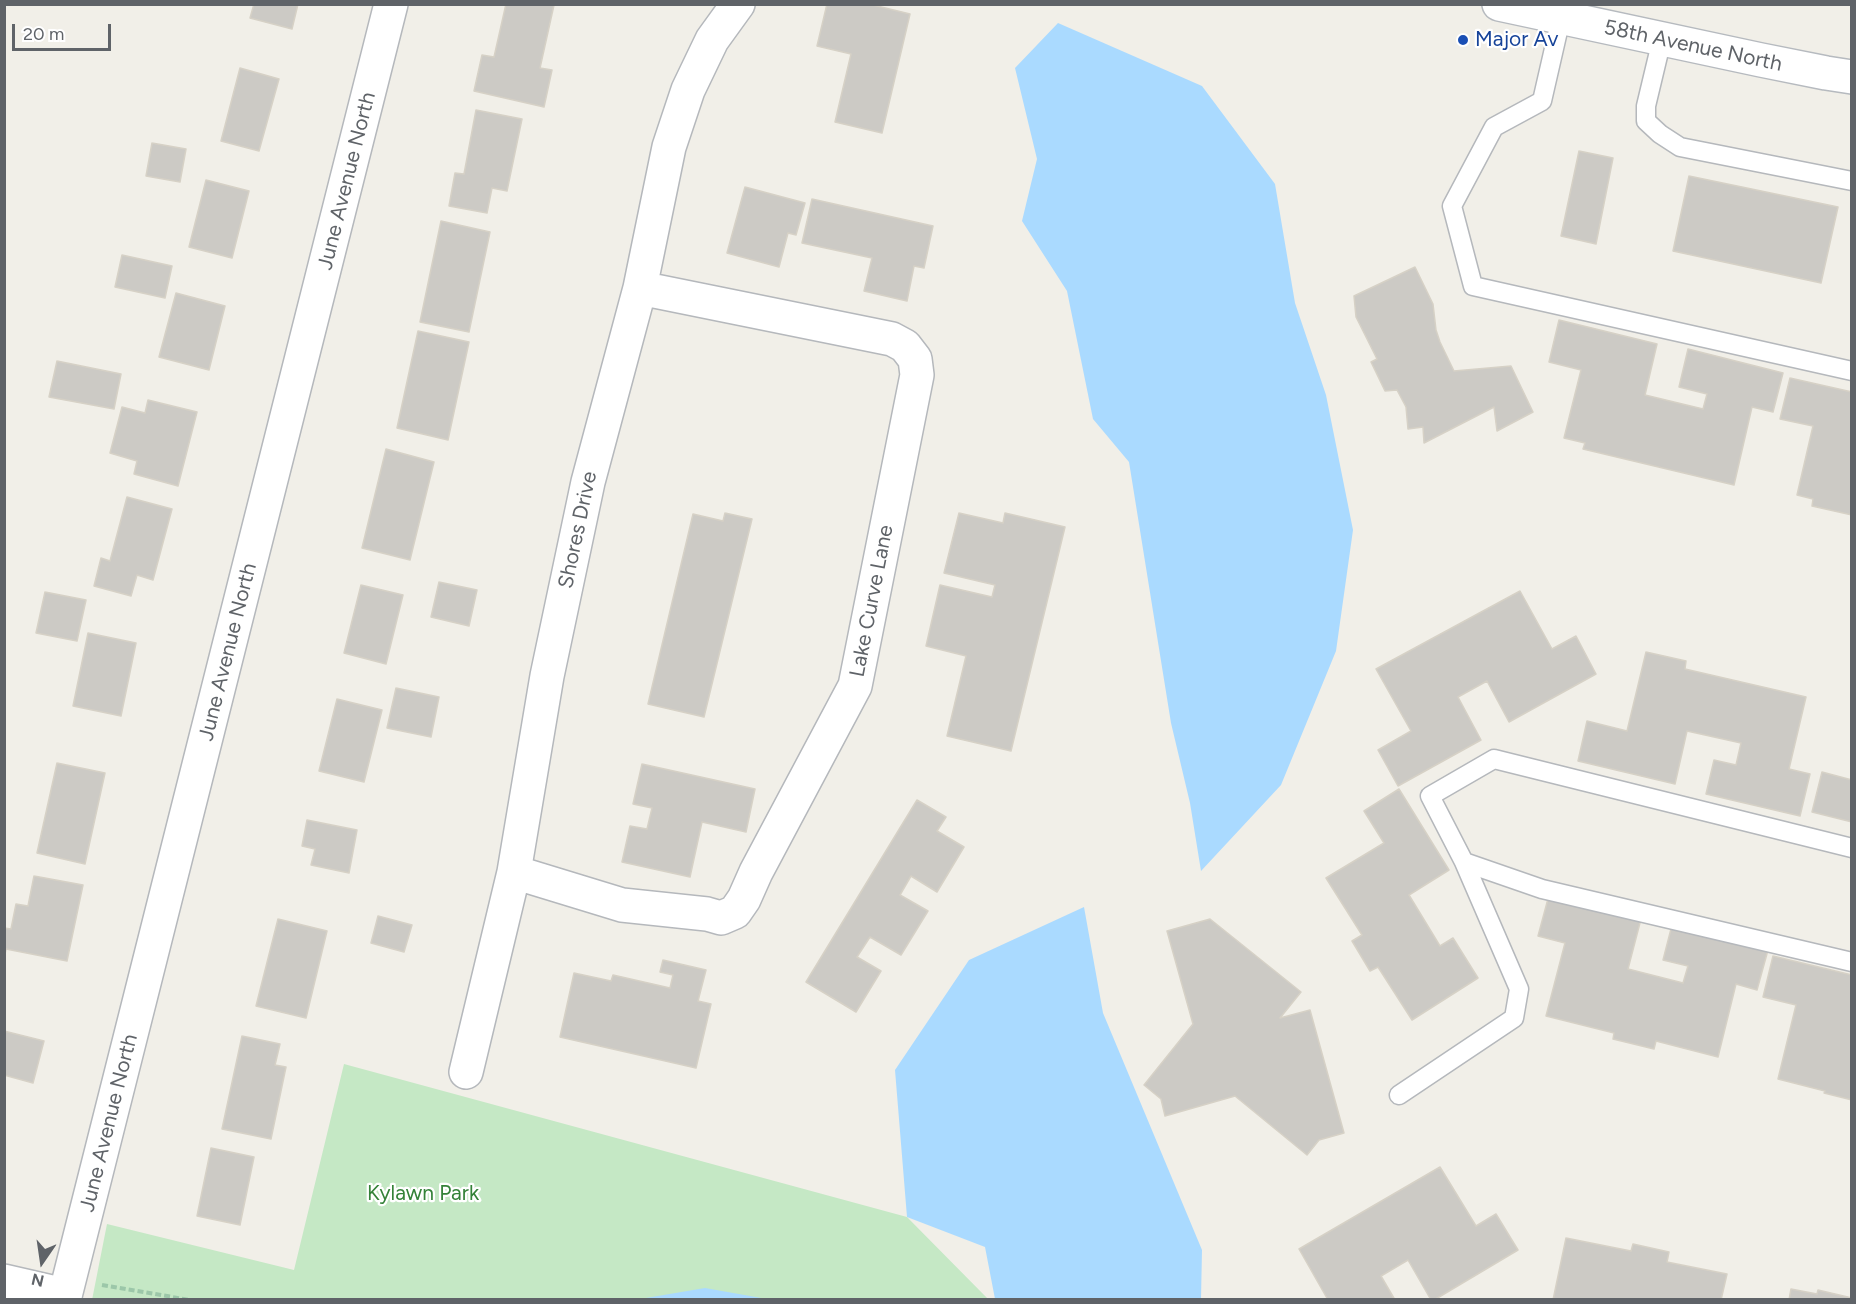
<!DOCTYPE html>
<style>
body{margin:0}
#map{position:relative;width:1856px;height:1304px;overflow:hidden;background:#f1efe8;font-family:Figtree,sans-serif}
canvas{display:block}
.frame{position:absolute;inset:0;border:6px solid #5f6368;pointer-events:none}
.north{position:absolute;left:12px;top:1232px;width:60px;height:60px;-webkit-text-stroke:4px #fff;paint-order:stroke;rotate:193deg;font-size:16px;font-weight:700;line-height:24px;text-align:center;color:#5f6368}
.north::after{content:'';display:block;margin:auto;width:21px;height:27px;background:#5f6368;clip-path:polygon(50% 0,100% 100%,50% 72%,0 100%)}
.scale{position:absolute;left:12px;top:24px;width:99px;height:27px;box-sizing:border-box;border:3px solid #5f6368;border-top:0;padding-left:8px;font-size:18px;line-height:21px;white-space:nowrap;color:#5f6368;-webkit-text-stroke:4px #fff;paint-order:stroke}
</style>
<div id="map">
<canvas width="1856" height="1304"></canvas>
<div class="frame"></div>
<div class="north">N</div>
<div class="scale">20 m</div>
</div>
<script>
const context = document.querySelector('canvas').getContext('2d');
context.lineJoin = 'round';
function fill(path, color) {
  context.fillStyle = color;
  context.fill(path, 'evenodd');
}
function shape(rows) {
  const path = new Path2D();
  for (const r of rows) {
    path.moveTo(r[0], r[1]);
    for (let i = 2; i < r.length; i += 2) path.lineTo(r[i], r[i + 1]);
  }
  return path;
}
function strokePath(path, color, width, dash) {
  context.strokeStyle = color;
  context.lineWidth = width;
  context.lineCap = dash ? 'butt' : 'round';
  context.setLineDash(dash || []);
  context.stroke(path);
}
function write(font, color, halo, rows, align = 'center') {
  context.font = font + ' Figtree,sans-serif';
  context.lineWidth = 4.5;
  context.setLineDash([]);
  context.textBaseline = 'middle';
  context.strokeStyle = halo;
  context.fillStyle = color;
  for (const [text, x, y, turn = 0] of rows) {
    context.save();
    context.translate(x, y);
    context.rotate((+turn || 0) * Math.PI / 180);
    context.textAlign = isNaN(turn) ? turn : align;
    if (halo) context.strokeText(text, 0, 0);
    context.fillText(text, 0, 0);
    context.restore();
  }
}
fill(shape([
 [344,1064,907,1217,988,1299,92,1300,107,1224,294,1270]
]), '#c5e8c5');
fill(shape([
 [1058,23,1202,86,1275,184,1295,303,1326,395,1353,530,1336,651,1281,785,1201,871,1190,803,1171,723,1129,462,1093,419,1067,291,1022,221,1037,159,1015,68],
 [1084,907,1103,1013,1202,1250,1201,1299,995,1299,985,1247,907,1217,895,1070,969,960],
 [705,1288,767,1299,640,1299]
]), '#aadaff');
const building = shape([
 [254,4,298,4,292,29,250,18,254,4],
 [506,4,554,5,540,68,552,70,544,107,474,91,482,55,494,57,506,4],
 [827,4,869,4,910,14,882,133,835,122,851,54,817,46,827,4],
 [240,68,279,79,259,151,221,141,240,68],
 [476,110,522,119,507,191,492,188,487,213,449,206,455,173,464,174,476,110],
 [152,143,186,149,180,182,146,176,152,143],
 [1579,151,1613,158,1596,244,1561,236,1579,151],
 [1689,176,1838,207,1821,283,1673,251,1689,176],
 [206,180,249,191,232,258,189,247,206,180],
 [745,187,805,203,796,235,788,233,779,267,727,253,745,187],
 [812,199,933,226,924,268,914,266,907,301,864,291,872,258,802,243,812,199],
 [441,221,490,232,469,332,420,322,441,221],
 [122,255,172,266,165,298,115,287,122,255],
 [1415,267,1433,304,1436,330,1440,342,1454,371,1511,366,1533,412,1497,431,1494,407,1424,443,1423,427,1408,429,1406,407,1397,390,1385,391,1371,362,1377,359,1356,317,1354,296,1415,267],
 [176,293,225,306,209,370,159,357,176,293],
 [1559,320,1657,344,1645,395,1703,409,1707,394,1679,387,1688,349,1783,373,1773,412,1752,407,1734,485,1583,449,1585,443,1564,438,1581,370,1549,362,1559,320],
 [418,331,469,342,448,440,397,428,418,331],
 [57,361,121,374,114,409,49,397,57,361],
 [1790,378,1852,392,1852,515,1812,506,1813,499,1797,495,1813,426,1780,419,1790,378],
 [148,400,197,412,178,486,134,474,137,461,110,453,122,407,145,413,148,400],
 [386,449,434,462,410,560,362,548,386,449],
 [127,497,172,509,153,580,137,575,131,596,94,586,101,558,110,561,127,497],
 [725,513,752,519,704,717,648,704,693,514,723,521,725,513],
 [959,513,1003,523,1005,513,1065,527,1011,751,947,736,966,656,926,646,940,585,992,597,995,585,944,573,959,513],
 [439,582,477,590,469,626,431,617,439,582],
 [361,585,403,595,386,664,344,653,361,585],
 [1520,591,1552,649,1576,636,1596,674,1509,722,1487,681,1458,697,1481,740,1398,786,1378,750,1411,731,1376,669,1520,591],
 [45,592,86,600,77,641,36,633,45,592],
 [88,633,136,643,121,716,73,706,88,633],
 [1646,652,1686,661,1685,669,1806,697,1789,769,1810,774,1800,816,1706,794,1714,760,1736,765,1741,743,1687,731,1675,784,1578,761,1587,721,1627,731,1646,652],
 [396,688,439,697,431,737,387,728,396,688],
 [337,699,382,710,364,782,319,771,337,699],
 [57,763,105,773,85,864,37,853,57,763],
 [642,764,755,789,746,832,702,822,690,877,622,862,630,826,647,829,652,808,633,804,642,764],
 [1822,772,1852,780,1852,822,1812,812,1822,772],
 [1399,789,1449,870,1409,895,1440,946,1453,938,1478,978,1412,1020,1378,967,1370,971,1352,941,1362,935,1326,878,1384,843,1364,811,1399,789],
 [917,800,946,817,937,831,964,847,937,892,911,876,900,895,928,911,901,955,870,937,857,957,881,971,856,1012,806,982,917,800],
 [307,820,357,830,349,873,311,865,315,849,302,846,307,820],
 [34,876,83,885,67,961,6,949,4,959,4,928,11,929,16,904,28,906,34,876],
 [1549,895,1641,919,1628,969,1683,983,1688,966,1663,960,1672,925,1768,950,1757,990,1736,984,1718,1057,1656,1041,1654,1049,1613,1039,1614,1033,1546,1016,1565,943,1538,936,1549,895],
 [378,916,412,925,404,952,371,943,378,916],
 [278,919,327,931,306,1018,256,1006,278,919],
 [1210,919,1301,992,1280,1018,1310,1010,1344,1133,1319,1140,1307,1155,1235,1096,1165,1116,1161,1099,1144,1085,1193,1024,1167,931,1210,919],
 [1773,956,1852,975,1852,1100,1824,1093,1825,1091,1778,1079,1796,1005,1763,997,1773,956],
 [663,960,706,970,698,1001,711,1004,696,1068,560,1037,574,973,611,981,613,975,670,988,673,975,660,972,663,960],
 [4,1031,44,1041,33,1083,4,1075,4,1031],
 [242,1036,280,1044,275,1065,286,1067,271,1139,222,1129,242,1036],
 [211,1148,254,1157,240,1225,197,1216,211,1148],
 [1440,1167,1476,1226,1496,1214,1518,1250,1434,1300,1431,1300,1408,1260,1381,1276,1395,1300,1328,1300,1299,1249,1440,1167],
 [1566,1238,1631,1251,1633,1244,1669,1252,1667,1262,1727,1274,1721,1300,1553,1300,1566,1238],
 [1791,1289,1817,1294,1818,1290,1852,1298,1852,1300,1789,1300,1791,1289]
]);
fill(building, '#cccac5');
strokePath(building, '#d6d1c6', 1.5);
const service = shape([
 [1561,18,1542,101,1494,127,1452,206,1473,286,1852,371],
 [1662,39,1646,106,1646,121,1660,134,1680,147,1852,181],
 [1852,848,1494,759,1430,796,1464,862,1542,889,1852,962],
 [1399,1095,1514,1018,1519,989,1464,862]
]);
const minor = shape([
 [514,872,622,905,707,914,721,918,735,912,744,899,756,872,855,686,917,375,915,359,905,346,892,339,640,288],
 [466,1072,514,872,547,676,588,482,640,288,669,147,688,90,712,40,738,4],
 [4,1281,65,1295]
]);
const tertiary = shape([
 [64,1300,391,4]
]);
const secondary = shape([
 [1499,4,1761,60,1826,73,1852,77]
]);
strokePath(service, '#b5b8bc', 21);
strokePath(minor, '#b5b8bc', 36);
strokePath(tertiary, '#b5b8bc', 36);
strokePath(secondary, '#b6babf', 36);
strokePath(shape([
 [102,1285,190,1300]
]), '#9cc7a9', 4, [6, 3]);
strokePath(service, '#fff', 18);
strokePath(minor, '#fff', 33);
strokePath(tertiary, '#fff', 33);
strokePath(secondary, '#fff', 33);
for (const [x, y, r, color] of [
 [1463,40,6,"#1a4fb4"]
]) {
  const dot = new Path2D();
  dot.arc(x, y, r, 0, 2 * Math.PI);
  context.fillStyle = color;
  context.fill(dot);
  strokePath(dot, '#fff', 2);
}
write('21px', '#164399', '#fff', [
 ["Major Av",1475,40]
], 'left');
write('21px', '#5f6368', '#fff', [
 ["58th Avenue North",1693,46,12],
 ["June Avenue North",347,181,-76],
 ["Shores Drive",578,530,-78],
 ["Lake Curve Lane",872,601,-79],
 ["June Avenue North",228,652,-76],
 ["June Avenue North",109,1123,-76]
]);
write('21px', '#348238', '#fff', [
 ["Kylawn Park",423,1194]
]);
</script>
